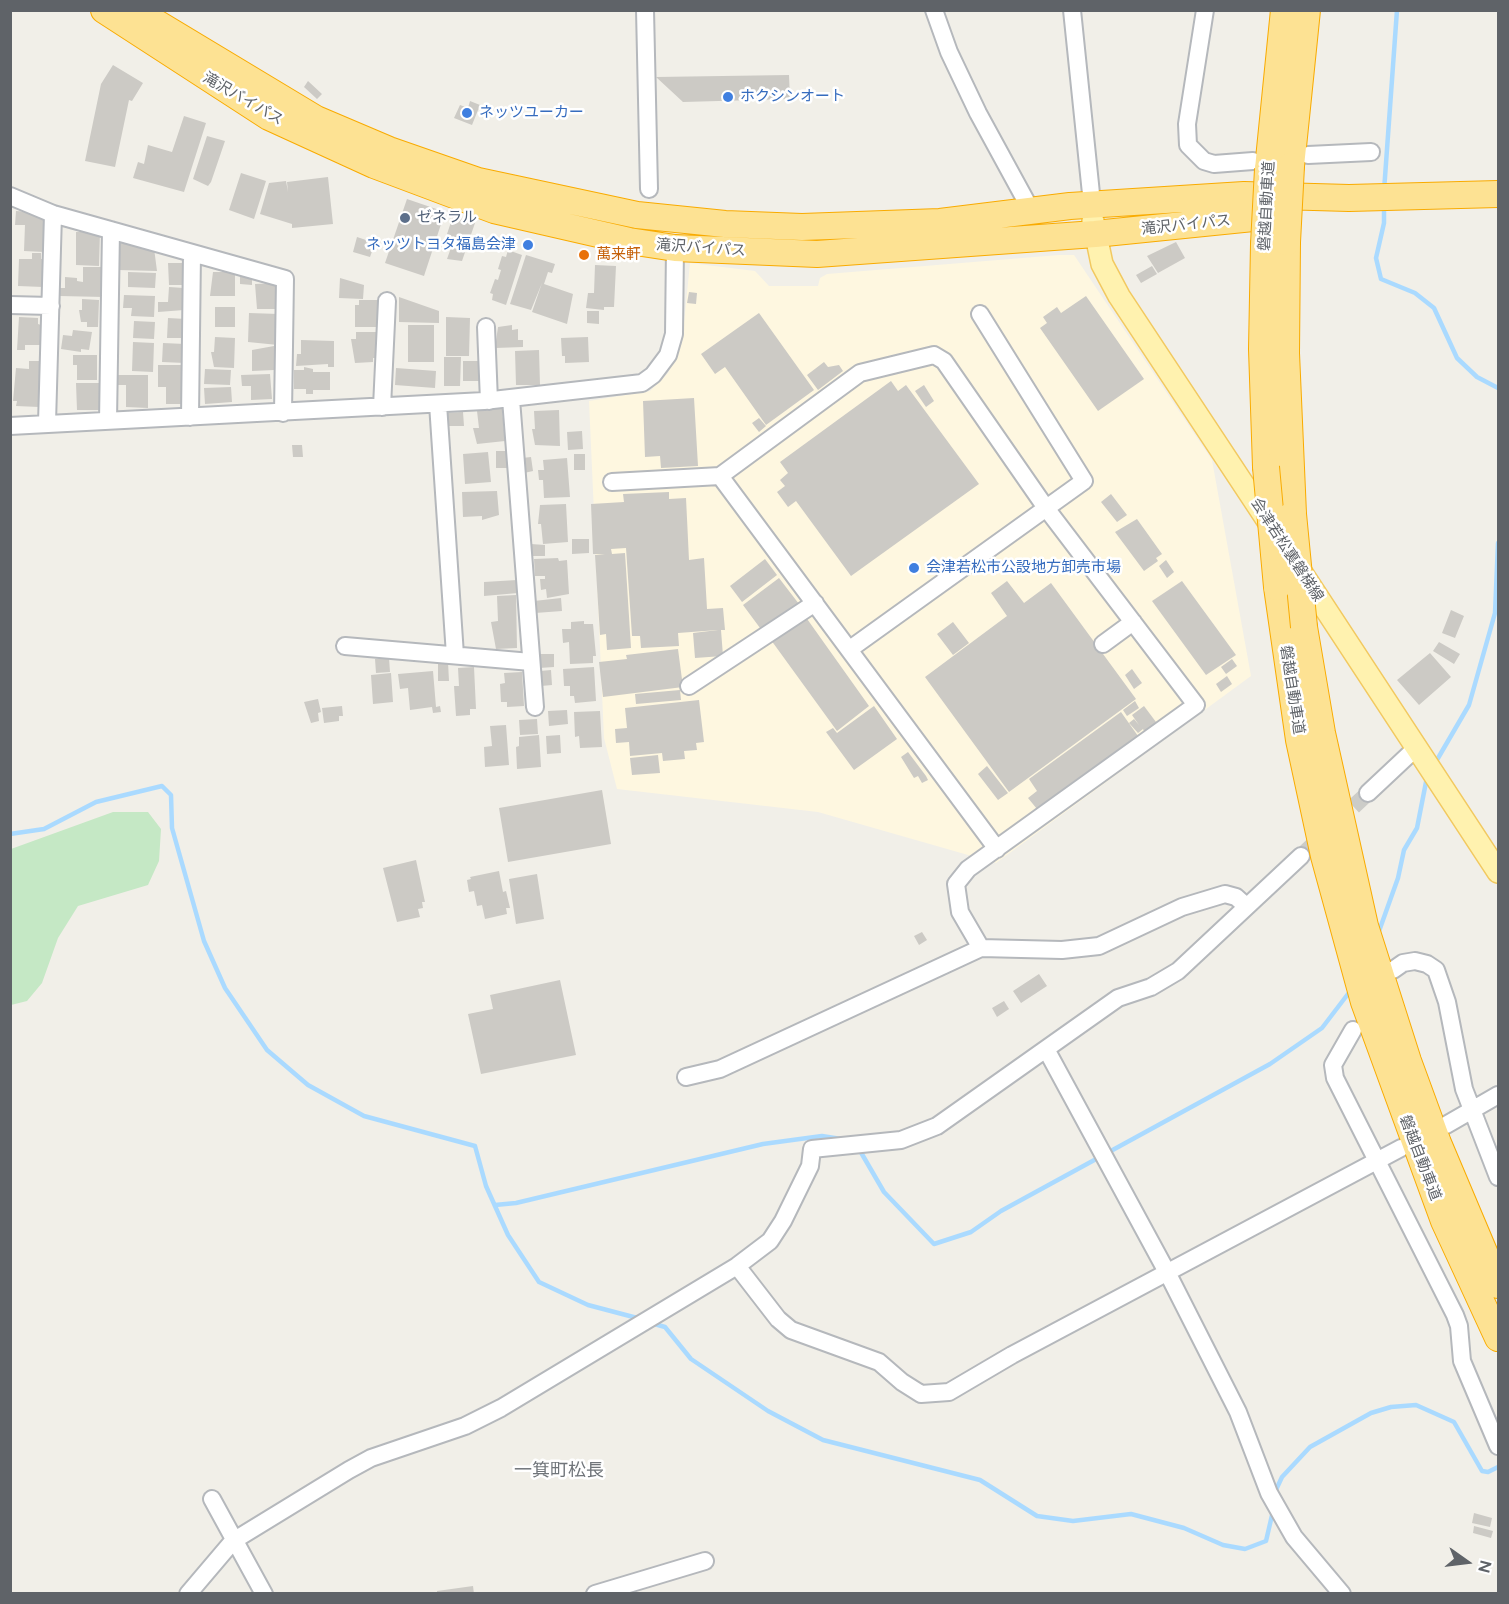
<!DOCTYPE html>
<meta charset="utf-8">
<style>
body{margin:0}
#map{position:relative;width:1509px;height:1604px;overflow:hidden;background:#f1efe8;font-family:Figtree,sans-serif}
canvas{display:block}
.frame{position:absolute;inset:0;border:12px solid #5f6368;pointer-events:none}
.north{position:absolute;left:1437px;top:1532px;width:60px;height:60px;-webkit-text-stroke:4px #fff;paint-order:stroke;rotate:104deg;font-size:16px;font-weight:700;line-height:24px;text-align:center;color:#5f6368}
.north::after{content:'';display:block;margin:auto;width:21px;height:27px;background:#5f6368;clip-path:polygon(50% 0,100% 100%,50% 72%,0 100%)}
</style>
<div id="map">
<canvas width="1509" height="1604"></canvas>
<div class="frame"></div>
<div class="north">N</div>
</div>
<script>
const context = document.querySelector('canvas').getContext('2d');
context.lineJoin = 'round';
function fill(path, color) {
  context.fillStyle = color;
  context.fill(path, 'evenodd');
}
function shape(rows) {
  const path = new Path2D();
  for (const r of rows) {
    path.moveTo(r[0], r[1]);
    for (let i = 2; i < r.length; i += 2) path.lineTo(r[i], r[i + 1]);
  }
  return path;
}
function strokePath(path, color, width, dash) {
  context.strokeStyle = color;
  context.lineWidth = width;
  context.lineCap = dash ? 'butt' : 'round';
  context.setLineDash(dash || []);
  context.stroke(path);
}
function write(font, color, halo, rows, align = 'center') {
  context.font = font + ' Figtree,"Noto Sans JP",sans-serif';
  context.lineWidth = 5;
  context.setLineDash([]);
  context.textBaseline = 'middle';
  context.strokeStyle = halo;
  context.fillStyle = color;
  for (const [text, x, y, turn = 0] of rows) {
    context.save();
    context.translate(x, y);
    context.rotate((+turn || 0) * Math.PI / 180);
    context.textAlign = isNaN(turn) ? turn : align;
    if (halo) context.strokeText(text, 0, 0);
    context.fillText(text, 0, 0);
    context.restore();
  }
}
fill(shape([
 [1059,255,1074,255,1212,460,1251,676,996,863,818,812,617,789,604,738,589,401,650,391,668,373,682,343,690,263,755,271,769,286,818,286,820,278,827,274]
]), '#fef7e0');
fill(shape([
 [113,812,148,812,161,829,159,861,148,885,78,906,58,938,42,983,27,1001,11,1005,11,849]
]), '#c5e8c5');
strokePath(shape([
 [1384,191,1397,10],
 [1384,205,1384,223,1376,258,1381,279,1415,293,1434,308,1457,358,1477,377,1498,388],
 [1434,765,1469,705,1495,613,1498,543],
 [10,834,44,829,96,802,162,786,171,795,172,828,204,941,225,988,267,1050,308,1085,364,1116,475,1146,486,1186,508,1235,539,1282,588,1305,641,1319],
 [1378,934,1398,878,1404,850,1417,828,1427,777],
 [859,1149,884,1192,934,1244,971,1232,1001,1211,1270,1064,1322,1028,1351,990],
 [495,1205,516,1203,763,1144,822,1136,841,1139],
 [651,1323,665,1327,691,1359,768,1411,823,1440,980,1480,1037,1516,1073,1521,1131,1514,1184,1528,1223,1545,1245,1549,1266,1541,1273,1511],
 [1274,1494,1282,1477,1310,1447,1371,1413,1391,1407,1416,1405,1454,1422,1482,1471,1488,1472,1498,1467]
]), '#aadaff', 4.5);
fill(shape([
 [113,65,143,83,132,101,129,100,115,167,85,161,101,84],
 [789,75,790,99,683,102,656,77],
 [308,81,322,94,317,99,304,87],
 [470,101,480,105,472,125,454,118,460,105,468,108],
 [184,116,206,123,184,192,133,178,138,162,144,164,148,145,172,152],
 [207,136,225,141,211,182,208,186,193,179],
 [241,173,266,181,254,219,229,210],
 [328,177,333,224,292,228,292,224,260,214,269,183,286,181,288,192,287,182],
 [407,199,445,212,424,276,385,263],
 [16,211,31,212,31,214,40,214,40,219,47,219,44,252,24,251,25,225,15,225],
 [453,216,475,223,462,261,447,259,452,245,444,243],
 [76,232,100,232,99,266,76,265],
 [357,237,375,243,370,257,353,252],
 [1176,242,1185,258,1158,273,1147,256],
 [118,243,137,244,137,248,154,248,157,271,118,270],
 [508,250,522,255,506,305,492,300,493,294,490,293,495,279,498,280,501,270,498,269,502,256,506,257],
 [32,253,41,253,41,259,43,259,43,287,18,286,19,259,32,259],
 [526,255,555,264,552,273,548,272,544,284,573,294,567,324,532,312,542,283,531,310,510,304],
 [168,263,186,263,186,285,169,285],
 [595,265,616,266,614,307,604,307,604,310,586,308,588,293,594,293],
 [1152,266,1157,274,1141,283,1136,275],
 [83,267,104,267,104,297,60,296,60,288,65,288,65,277,77,278,77,281,83,282],
 [128,272,156,273,155,288,128,287],
 [213,272,235,272,235,296,210,296],
 [240,275,252,276,252,285,240,284],
 [340,278,364,285,363,299,339,298],
 [277,283,278,309,257,309,255,284],
 [169,287,184,288,184,310,158,312,158,302,168,302],
 [689,292,697,293,696,304,687,303],
 [124,295,155,296,154,317,131,316,132,308,123,308],
 [1086,296,1144,379,1098,411,1040,328,1047,323,1043,317,1057,307,1061,313],
 [399,297,439,311,439,323,399,322],
 [82,299,99,300,98,327,87,327,87,322,81,322,79,310,82,310],
 [359,300,380,300,380,327,355,327,355,305,359,305],
 [215,307,235,307,235,327,215,327],
 [587,311,599,311,599,324,587,323],
 [249,313,279,314,278,345,248,342],
 [759,313,814,390,766,425,725,367,715,374,701,354],
 [19,317,38,318,38,324,41,325,40,345,25,345,25,350,17,350],
 [446,317,470,318,469,356,446,356],
 [168,318,186,319,186,338,167,338],
 [134,321,155,322,154,339,133,338],
 [408,325,434,325,434,362,408,362],
 [512,325,512,330,518,329,518,340,523,340,523,347,495,348,498,327],
 [73,330,92,332,89,350,81,349,81,352,61,349,63,335,72,336],
 [356,332,378,332,379,358,373,358,373,362,355,363,351,339,356,339],
 [215,337,235,338,234,368,214,367,211,352,214,352],
 [588,337,589,362,565,363,565,356,562,356,561,338],
 [301,340,334,341,334,367,328,367,328,364,296,366,297,354,301,354],
 [133,342,154,343,153,372,132,371],
 [163,343,185,344,185,363,162,362],
 [274,346,274,370,252,371,252,350],
 [539,350,540,385,516,385,515,351],
 [73,355,97,355,97,380,77,380,77,365,73,365],
 [444,357,461,357,460,386,444,386],
 [29,361,40,361,39,407,16,406,17,401,13,401,16,368,29,369],
 [463,361,480,361,480,381,463,381],
 [824,362,828,367,839,365,843,371,818,390,807,375],
 [158,365,185,365,185,404,166,404,166,387,158,387],
 [304,367,313,369,313,372,330,372,330,390,313,390,313,394,306,394,306,389,294,389,294,370,304,370],
 [396,368,436,371,435,388,395,385],
 [205,369,231,370,230,385,204,384],
 [270,374,272,399,251,400,251,386,242,386,241,375],
 [116,375,148,375,148,408,126,407,126,385,116,385],
 [891,381,898,391,906,385,979,484,851,576,796,501,788,507,777,492,785,486,780,480,788,473,780,462],
 [76,383,100,383,100,410,77,410],
 [924,385,934,401,926,407,915,391],
 [231,387,232,402,205,404,204,388],
 [694,398,698,466,661,468,660,456,645,457,643,401],
 [502,408,505,441,477,444,473,428,479,428,477,411],
 [559,410,560,446,535,445,532,429,535,429,534,411],
 [463,412,464,426,444,426,444,413],
 [759,418,766,426,759,432,752,423],
 [582,431,583,449,568,450,567,432],
 [292,445,302,445,303,457,293,457],
 [496,451,507,451,508,468,496,468],
 [488,452,491,482,465,484,463,454],
 [574,454,585,454,585,470,574,470],
 [531,457,533,471,524,473,522,458],
 [567,458,570,497,544,498,543,480,539,480,538,470,544,470,543,460],
 [497,491,499,515,482,520,482,516,463,517,462,492],
 [669,492,669,499,686,498,689,560,704,558,707,609,723,608,725,630,721,630,723,656,695,658,693,633,718,630,678,633,679,646,641,648,640,636,632,636,626,548,611,549,612,554,625,553,631,648,607,650,606,634,600,635,595,555,605,554,593,554,591,504,624,502,623,494],
 [1111,494,1127,515,1117,522,1101,502],
 [566,504,568,542,543,544,541,524,538,524,540,505],
 [1137,519,1162,554,1156,558,1158,561,1144,571,1115,532],
 [572,539,589,539,589,553,572,554],
 [531,544,545,545,545,556,531,556],
 [558,558,559,561,567,560,569,594,547,598,546,589,541,590,540,579,545,579,545,576,535,576,534,559],
 [765,559,777,575,742,602,730,586],
 [1166,560,1174,572,1167,578,1159,566],
 [779,578,799,604,763,632,743,605],
 [517,580,518,593,484,596,484,582],
 [1007,581,1024,603,1051,583,1136,699,1009,792,925,677,1007,616,991,593],
 [1182,581,1236,655,1206,675,1152,601],
 [516,595,517,648,496,649,491,622,498,621,497,596],
 [561,598,562,611,535,613,534,601],
 [1451,610,1464,616,1455,638,1442,633],
 [805,616,869,706,837,731,771,640],
 [584,621,584,624,593,624,596,656,593,656,593,663,570,664,569,642,563,643,562,629,571,629,571,622],
 [953,622,969,643,953,655,937,634],
 [1439,642,1460,654,1454,664,1433,651],
 [678,649,683,687,603,697,599,662,627,659,626,655],
 [1430,653,1451,677,1419,705,1397,680],
 [538,654,554,654,554,667,539,668],
 [389,658,390,672,376,673,375,659],
 [1232,659,1237,666,1226,674,1221,667],
 [438,662,448,662,449,681,438,681],
 [474,667,476,709,470,709,470,715,456,716,454,686,459,686,458,668],
 [594,667,596,701,575,703,574,696,570,696,570,686,564,686,563,669],
 [1132,669,1142,683,1134,689,1125,675],
 [551,670,552,685,541,686,540,671],
 [433,671,436,707,440,706,441,712,433,713,432,707,410,710,408,688,400,689,398,674],
 [522,672,524,706,507,707,507,702,501,702,500,684,505,683,504,673],
 [391,673,393,702,373,704,371,675],
 [1227,676,1232,684,1221,692,1216,684],
 [680,690,681,700,636,704,635,694],
 [318,699,321,712,318,713,319,721,311,723,304,702],
 [699,700,704,742,696,743,697,750,684,751,685,759,663,761,662,753,630,756,629,742,616,743,615,729,627,728,625,708],
 [1135,701,1139,708,1127,716,1123,710],
 [342,706,343,716,339,716,339,721,324,723,322,708],
 [874,706,897,739,854,770,826,732,833,728,837,733],
 [1144,706,1159,726,1146,735,1143,729,1138,733,1129,723,1134,719,1139,725,1132,715],
 [567,710,568,724,549,726,548,711],
 [600,711,602,747,580,748,579,736,575,737,574,712],
 [1121,712,1138,736,1037,809,1028,798,1037,791,1029,779],
 [537,719,538,734,520,735,519,720],
 [506,725,509,765,485,767,484,747,492,746,490,726],
 [539,735,541,767,517,769,516,747,519,746,519,737],
 [560,735,561,753,547,754,546,736],
 [908,752,926,776,928,780,922,783,918,776,914,778,901,757],
 [658,755,660,773,632,775,630,758],
 [987,766,1008,793,998,800,978,774],
 [602,790,611,844,508,862,499,808],
 [416,860,425,902,422,902,423,908,418,909,420,917,397,922,383,868],
 [499,871,503,892,506,891,510,908,506,908,507,914,485,919,482,905,477,906,474,891,469,892,467,880,471,879,470,877],
 [537,874,544,919,516,924,509,879],
 [922,932,927,940,919,945,914,936],
 [1039,974,1047,986,1021,1003,1013,991],
 [560,980,576,1055,481,1074,468,1014,493,1009,490,995],
 [1004,1001,1009,1009,997,1017,992,1008],
 [1474,1513,1492,1518,1490,1527,1472,1523],
 [1474,1526,1493,1531,1491,1538,1473,1533],
 [473,1586,474,1594,437,1594,437,1591]
]), '#cccac5');
strokePath(shape([
 [1301,856,1368,793]
]), '#ccccc8', 16, [16, 8]);
const minor = shape([
 [645,10,649,189],
 [934,10,949,52,978,113,1026,201],
 [1072,10,1093,213],
 [1205,10,1187,124,1188,145,1204,161,1214,164,1253,161],
 [1308,155,1371,152],
 [10,196,53,214,285,279,283,413],
 [10,305,51,306],
 [486,327,489,401],
 [511,399,535,707],
 [438,404,455,655],
 [382,407,387,301],
 [190,417,192,253],
 [108,421,111,230],
 [47,423,53,214],
 [10,426,484,401,642,383,653,375,668,355,674,334,675,248],
 [720,476,997,849],
 [612,482,720,476,860,373,934,355,944,361,1046,508,1196,705,968,869,956,884,960,912,981,948],
 [1103,644,1133,622],
 [345,646,531,662],
 [850,649,1084,481,980,314],
 [689,686,815,603],
 [1368,793,1416,748],
 [1393,970,1403,963,1415,961,1427,964,1436,970,1447,1002,1464,1089,1498,1177],
 [1353,1030,1333,1065,1335,1078,1455,1315,1459,1326,1462,1361,1498,1446],
 [1046,1049,1168,1274,1238,1412,1269,1493,1294,1537,1342,1594],
 [686,1077,720,1069,981,948,1062,950,1099,946,1182,907,1225,894,1236,897,1246,906],
 [1446,1125,1498,1095],
 [737,1266,778,1319,791,1330,879,1362,902,1382,921,1394,949,1392,1012,1355,1401,1148],
 [212,1499,264,1594],
 [188,1594,233,1541,349,1470,371,1458,465,1426,501,1408,737,1266,770,1241,783,1221,810,1166,812,1149,901,1140,937,1126,1118,998,1151,987,1178,971,1301,856],
 [595,1594,705,1561]
]);
const major = shape([
 [1093,221,1102,264,1119,296,1271,526],
 [1298,567,1498,872]
]);
const highway = shape([
 [104,10,269,117,374,165,494,210,629,241,675,248,817,254,1095,234,1253,218,1287,211],
 [135,10,316,119,389,150,478,181,637,215,725,224,802,227,940,222,1070,206,1244,195,1349,198,1498,194],
 [1291,166,1307,10],
 [1268,169,1284,10],
 [1287,242,1286,353,1293,514],
 [1264,244,1262,349,1266,467],
 [1277,587,1299,740,1324,856,1364,1002,1444,1221,1498,1338],
 [1304,627,1322,733,1365,926,1408,1061,1438,1143,1498,1285]
]);
strokePath(minor, '#b5b8bc', 20);
strokePath(major, '#f2c960', 24);
strokePath(highway, '#f9ab00', 28);
strokePath(minor, '#fff', 16);
strokePath(major, '#fff2af', 21);
strokePath(highway, '#fde293', 26);
const highwayBridge = shape([
 [1287,242,1291,166],
 [1264,244,1268,169],
 [1266,467,1277,587],
 [1293,514,1304,627]
]);
strokePath(highwayBridge, '#f9ab00', 28, []);
strokePath(highwayBridge, '#fde293', 26);
for (const [x, y, r, color] of [
 [728,97,6,"#3f7fe0"],
 [467,113,6,"#3f7fe0"],
 [405,218,6,"#5c6f8a"],
 [528,245,6,"#3f7fe0"],
 [584,255,6,"#e8710a"],
 [914,568,6,"#3f7fe0"]
]) {
  const dot = new Path2D();
  dot.arc(x, y, r, 0, 2 * Math.PI);
  context.fillStyle = color;
  context.fill(dot);
  strokePath(dot, '#fff', 2);
}
write('15px', '#366cbe', '#fff', [
 ["ホクシンオート",740,97],
 ["ネッツユーカー",479,113],
 ["ネッツトヨタ福島会津",516,245,"right"],
 ["会津若松市公設地方卸売市場",926,568]
], 'left');
write('15px', '#5f6368', '#fff', [
 ["滝沢バイパス",243,99,30],
 ["磐越自動車道",1267,206,-87],
 ["滝沢バイパス",1186,225,-6],
 ["滝沢バイパス",701,248,4],
 ["会津若松裏磐梯線",1287,550,57],
 ["磐越自動車道",1292,690,81],
 ["磐越自動車道",1420,1158,69]
]);
write('15px', '#4e5e75', '#fff', [
 ["ゼネラル",417,218]
], 'left');
write('15px', '#c56008', '#fff', [
 ["萬来軒",596,255]
], 'left');
write('18px', '#70757a', '#fff', [
 ["一箕町松長",559,1471]
]);
</script>
